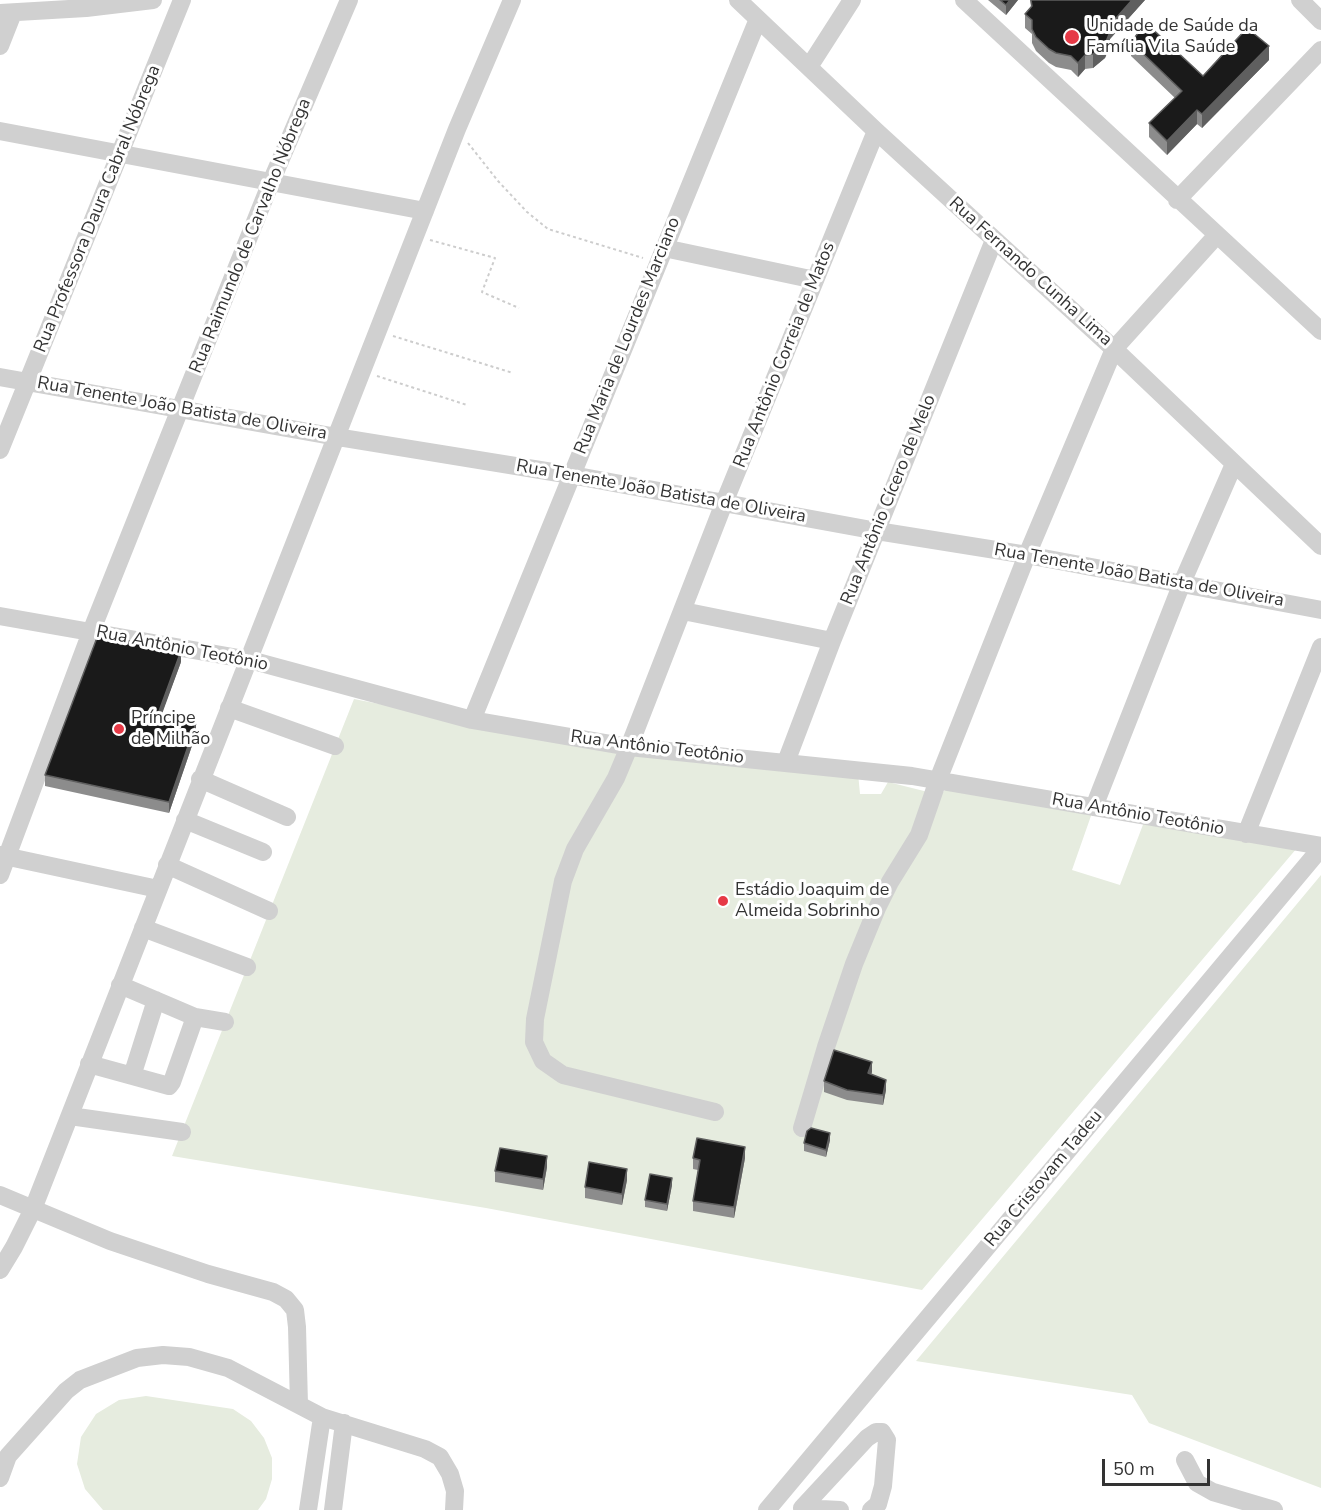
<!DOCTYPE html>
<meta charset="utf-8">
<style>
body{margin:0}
#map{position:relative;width:1321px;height:1510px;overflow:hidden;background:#fff;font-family:"Nunito Sans",sans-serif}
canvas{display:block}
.scale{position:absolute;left:1102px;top:1459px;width:108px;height:27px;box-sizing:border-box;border:3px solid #333;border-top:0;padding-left:8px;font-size:18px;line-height:21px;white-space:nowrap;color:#333;-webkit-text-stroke:4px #fff;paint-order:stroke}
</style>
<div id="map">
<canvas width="1321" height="1510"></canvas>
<div class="scale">50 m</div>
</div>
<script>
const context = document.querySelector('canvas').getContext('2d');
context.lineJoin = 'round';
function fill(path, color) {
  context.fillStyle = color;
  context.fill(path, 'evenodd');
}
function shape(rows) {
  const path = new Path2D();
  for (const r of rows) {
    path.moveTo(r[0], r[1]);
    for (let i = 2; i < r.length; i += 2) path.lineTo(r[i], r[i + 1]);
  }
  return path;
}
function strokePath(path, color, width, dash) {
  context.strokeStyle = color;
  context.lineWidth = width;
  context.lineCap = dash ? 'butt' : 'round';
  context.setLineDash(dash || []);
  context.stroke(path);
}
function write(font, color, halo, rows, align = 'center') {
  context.font = font + ' "Nunito Sans",sans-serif';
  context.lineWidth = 6;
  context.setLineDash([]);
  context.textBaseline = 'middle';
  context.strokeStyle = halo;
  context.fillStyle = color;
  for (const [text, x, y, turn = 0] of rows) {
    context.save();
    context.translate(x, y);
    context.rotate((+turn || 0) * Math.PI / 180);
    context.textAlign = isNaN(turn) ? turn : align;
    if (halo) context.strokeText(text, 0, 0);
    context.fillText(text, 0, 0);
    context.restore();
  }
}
fill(shape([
 [354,699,583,744,858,773,860,794,881,794,888,782,940,795,949,786,1092,813,1072,870,1120,885,1144,822,1297,848,922,1290,486,1208,172,1156],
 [1321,875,1321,1488,1149,1423,1132,1395,916,1361],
 [146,1396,233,1409,251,1421,264,1438,272,1458,272,1479,266,1499,258,1510,103,1510,85,1489,77,1464,81,1437,96,1414,119,1400]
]), '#e6ecdf');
strokePath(shape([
 [468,143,498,181,527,212,548,229,643,258],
 [430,240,495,258,482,292,519,308],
 [393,336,513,373],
 [377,376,467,405]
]), '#cdcdcd', 2, [3, 3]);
strokePath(shape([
 [738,0,876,131,1114,349,1321,546],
 [964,0,1321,331],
 [1300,0,1321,21],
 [0,13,86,8,153,0],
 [0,46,13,13],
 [809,67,852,0],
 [0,131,425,211],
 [1177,200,1321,50],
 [664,248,815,280],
 [0,377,337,437,571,475,877,531,1027,555,1321,610],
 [0,450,182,0],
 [683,611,832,641],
 [0,616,250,660,472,720,629,747,912,776,1321,846],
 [229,708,335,746],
 [472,720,758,19],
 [786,762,832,641,994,240],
 [200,779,287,817],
 [1094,807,1182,583,1234,464],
 [185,820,263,852],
 [1246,834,1321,647],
 [0,855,158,889],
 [167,865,269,911],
 [0,875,91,632,180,409,271,182,349,0],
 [143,928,247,967],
 [120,985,195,1017,225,1022],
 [89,1064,169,1086,172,1082,195,1017],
 [132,1076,156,1000],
 [715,1112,563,1075,543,1061,534,1042,535,1019,563,881,575,849,616,778,629,747,724,503,876,131],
 [70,1116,182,1132],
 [802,1128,826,1047,854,964,877,908,890,882,919,835,938,780,1027,555,1114,349,1217,235],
 [0,1195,110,1241,208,1274,273,1292,286,1299,295,1310,297,1327,299,1405],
 [0,1270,14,1247,33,1209,457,129,512,0],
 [1185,1460,1197,1483,1213,1492,1274,1510],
 [0,1478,8,1456,66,1391,80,1380,137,1358,163,1355,189,1357,228,1368,322,1417,425,1449,440,1457,450,1474,455,1491,454,1510],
 [308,1510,322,1417],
 [333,1510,344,1423],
 [767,1510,1321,848],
 [840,1510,802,1508,867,1438,876,1432,882,1432,887,1440,883,1486,878,1504,871,1510]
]), '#d0d0d0', 18);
fill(shape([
 [988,0,1018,0,1006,15],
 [1030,0,1145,0,1110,39,1110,46,1105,58,1093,68,1085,69,1078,77,1071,70,1056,67,1049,63,1036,51,1032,43,1032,34,1025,28,1025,14,1031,7],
 [1131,42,1203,76,1269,60,1202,128,1197,124,1167,155,1149,137,1149,123,1175,98,1131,56],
 [181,662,161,715,196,734,169,813,45,786,45,775],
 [872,1072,871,1074,886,1090,883,1105,847,1100,824,1092,824,1081],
 [830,1140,826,1157,804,1151,804,1143],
 [693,1158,745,1158,734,1218,693,1211,693,1201,698,1170,693,1169],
 [547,1167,543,1190,495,1182,495,1171],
 [627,1180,622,1205,585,1198,585,1187],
 [672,1185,667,1211,645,1207,645,1200]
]), '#8c8c8c');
fill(shape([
 [1010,0,1018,0,1006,15,1006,5],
 [1132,0,1145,0,1110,39,1110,46,1105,58,1093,68,1093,54,1110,25],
 [1269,46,1269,60,1202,128,1202,114],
 [1085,55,1085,69,1078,77,1078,63],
 [1197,110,1197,124,1167,155,1167,141],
 [181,651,181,662,158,725,158,714],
 [196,723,196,734,169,813,169,802],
 [872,1062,872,1072,868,1084,868,1073],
 [886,1080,886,1090,883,1105,883,1095],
 [830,1133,830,1140,826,1157,826,1150],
 [745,1147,745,1158,734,1218,734,1207],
 [547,1156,547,1167,543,1190,543,1179],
 [627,1169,627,1180,622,1205,622,1194],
 [672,1178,672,1185,667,1211,667,1204]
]), '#5f5f5f');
const building = shape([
 [1000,0,1010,0,1006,5,1000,0],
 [1031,0,1132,0,1110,25,1110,32,1105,44,1093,54,1085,55,1078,63,1071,56,1056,53,1049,49,1036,37,1032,29,1032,20,1025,14,1032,6,1031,0],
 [1146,23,1203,76,1247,28,1269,46,1202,114,1197,110,1167,141,1149,123,1182,91,1131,42,1146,23],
 [98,635,181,651,158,714,196,723,169,802,45,775,98,635],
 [834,1050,872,1062,868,1073,886,1080,883,1095,847,1090,824,1081,834,1050],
 [811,1128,830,1133,826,1150,804,1143,807,1131,811,1128],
 [697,1138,745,1147,734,1207,693,1201,700,1160,693,1158,697,1138],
 [500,1148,547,1156,543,1179,495,1171,500,1148],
 [589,1162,627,1169,622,1194,585,1187,589,1162],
 [650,1174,672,1178,667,1204,645,1200,650,1174]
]);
fill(building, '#1a1a1a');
strokePath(building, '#5f5f5f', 1.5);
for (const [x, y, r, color] of [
 [1072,37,8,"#e63946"],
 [119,729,6,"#e63946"],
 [723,901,6,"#e63946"]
]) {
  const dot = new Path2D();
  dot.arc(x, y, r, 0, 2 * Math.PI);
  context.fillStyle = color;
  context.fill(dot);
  strokePath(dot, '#fff', 2);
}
write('18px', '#333', '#fff', [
 ["Unidade de Saúde da",1086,27],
 ["Família Vila Saúde",1086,48],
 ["Príncipe",131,719],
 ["de Milhão",131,740],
 ["Estádio Joaquim de",735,891],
 ["Almeida Sobrinho",735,912]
], 'left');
write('18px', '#333', '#fff', [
 ["Rua Professora Daura Cabral Nóbrega",98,209,-68],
 ["Rua Raimundo de Carvalho Nóbrega",251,236,-68],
 ["Rua Fernando Cunha Lima",1030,272,42],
 ["Rua Maria de Lourdes Marciano",628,336,-68],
 ["Rua Antônio Correia de Matos",785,355,-68],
 ["Rua Tenente João Batista de Oliveira",182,409,10],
 ["Rua Tenente João Batista de Oliveira",661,492,10],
 ["Rua Antônio Cícero de Melo",889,500,-68],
 ["Rua Tenente João Batista de Oliveira",1139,576,10],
 ["Rua Antônio Teotônio",182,649,11],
 ["Rua Antônio Teotônio",657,748,7],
 ["Rua Antônio Teotônio",1138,815,10],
 ["Rua Cristovam Tadeu",1044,1179,-50]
]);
</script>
